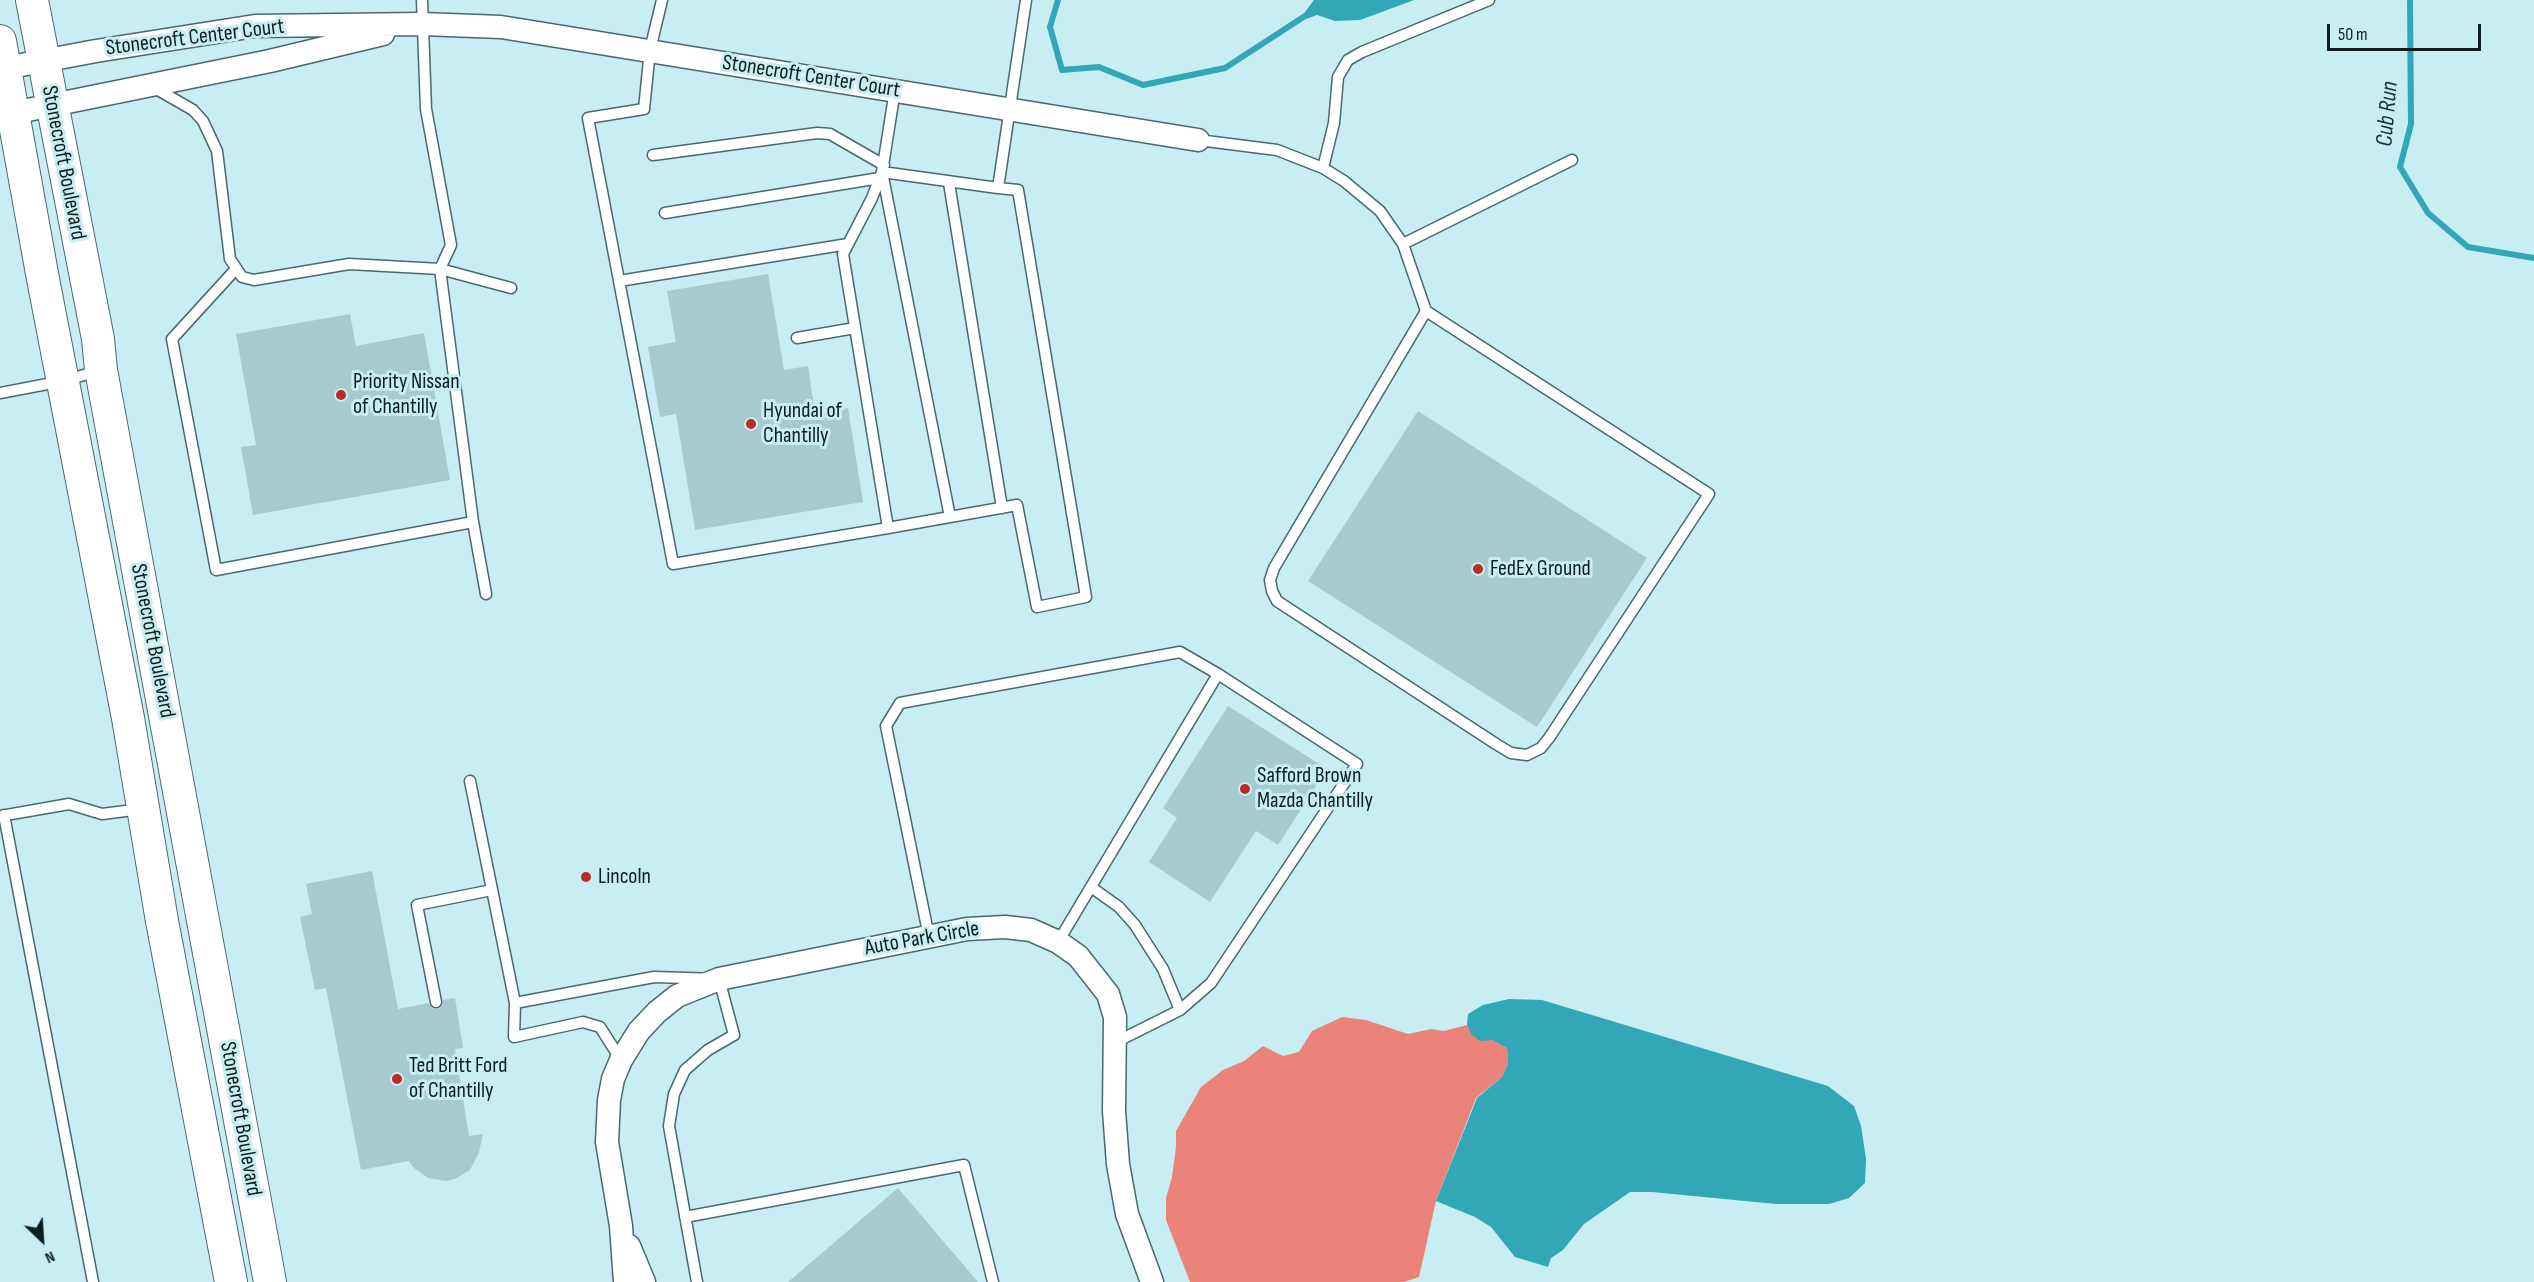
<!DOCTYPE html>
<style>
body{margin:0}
#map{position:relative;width:2534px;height:1282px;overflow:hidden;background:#c8edf2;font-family:"Sofia Sans Condensed",sans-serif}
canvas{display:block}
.north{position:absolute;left:12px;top:1210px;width:60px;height:60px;-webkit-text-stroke:4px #c8edf2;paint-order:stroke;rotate:155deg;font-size:16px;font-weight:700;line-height:24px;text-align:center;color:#0f1d1f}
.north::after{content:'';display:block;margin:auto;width:21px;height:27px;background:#0f1d1f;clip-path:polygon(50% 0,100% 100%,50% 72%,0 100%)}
.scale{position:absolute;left:2327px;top:24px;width:154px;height:27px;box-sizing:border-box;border:3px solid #0f1d1f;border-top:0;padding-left:8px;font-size:18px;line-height:21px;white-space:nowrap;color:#0f1d1f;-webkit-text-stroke:4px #c8edf2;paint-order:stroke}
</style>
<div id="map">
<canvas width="2534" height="1282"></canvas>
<div class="north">N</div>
<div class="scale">50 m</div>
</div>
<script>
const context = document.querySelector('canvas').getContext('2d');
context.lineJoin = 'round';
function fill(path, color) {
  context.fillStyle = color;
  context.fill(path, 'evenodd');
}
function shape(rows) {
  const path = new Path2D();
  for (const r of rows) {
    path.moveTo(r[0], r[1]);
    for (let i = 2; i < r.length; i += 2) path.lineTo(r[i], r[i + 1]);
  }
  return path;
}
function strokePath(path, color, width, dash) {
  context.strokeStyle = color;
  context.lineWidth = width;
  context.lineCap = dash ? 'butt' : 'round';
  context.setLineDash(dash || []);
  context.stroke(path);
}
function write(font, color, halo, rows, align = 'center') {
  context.font = font + ' "Sofia Sans Condensed",sans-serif';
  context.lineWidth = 6;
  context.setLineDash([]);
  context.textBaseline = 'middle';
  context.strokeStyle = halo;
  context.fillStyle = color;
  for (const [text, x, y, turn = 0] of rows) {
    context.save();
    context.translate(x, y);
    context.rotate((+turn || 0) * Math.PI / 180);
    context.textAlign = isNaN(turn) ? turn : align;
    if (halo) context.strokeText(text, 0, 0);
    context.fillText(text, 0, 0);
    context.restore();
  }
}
fill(shape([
 [1342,1017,1366,1020,1408,1034,1431,1029,1444,1031,1467,1025,1471,1034,1492,1040,1507,1048,1508,1064,1502,1077,1476,1098,1436,1201,1419,1277,1404,1282,1190,1282,1166,1220,1166,1198,1172,1177,1176,1147,1176,1131,1201,1087,1223,1070,1244,1061,1263,1046,1283,1056,1299,1052,1312,1031]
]), '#ea847a');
fill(shape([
 [1314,0,1414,0,1360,20,1335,21,1317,15,1306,19,1305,12],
 [1509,999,1542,1000,1828,1086,1854,1106,1861,1126,1866,1159,1865,1183,1849,1198,1829,1204,1776,1204,1652,1192,1630,1192,1584,1224,1563,1250,1551,1258,1548,1267,1515,1257,1491,1227,1475,1217,1436,1201,1477,1098,1502,1077,1508,1064,1507,1048,1492,1040,1480,1041,1471,1034,1467,1025,1468,1014,1483,1005]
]), '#32a7b7');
strokePath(shape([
 [1058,0,1050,27,1062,70,1099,67,1143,85,1225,68,1305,16],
 [2410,0,2411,124,2400,167,2428,213,2468,247,2534,258]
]), '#32a7b7', 6);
fill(shape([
 [768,274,784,370,808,366,815,413,848,408,863,502,695,530,676,414,660,417,648,347,676,342,667,291],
 [350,314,356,346,424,333,450,480,253,515,241,447,256,445,236,334],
 [1418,411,1647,558,1537,727,1308,581],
 [1228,706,1327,769,1278,845,1256,831,1210,902,1149,862,1177,818,1163,808],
 [372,871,398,1009,429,1003,433,1009,438,1009,443,1005,443,1000,455,998,463,1048,455,1049,469,1136,483,1134,479,1152,470,1170,455,1179,446,1181,428,1178,414,1168,409,1161,361,1170,326,988,315,990,300,917,312,914,306,884],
 [898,1188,978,1282,788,1282]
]), '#a7cad0');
const lane = shape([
 [662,0,650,50,644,109,588,118,673,564,888,528,843,254,872,198,882,172,895,90],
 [153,87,193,110,203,121,217,151,230,259,242,277,254,280,349,264,440,269,451,245,426,109,422,0],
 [1198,140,1277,150,1323,168,1344,181,1380,211,1403,244,1426,311,1709,494,1549,738,1541,748,1527,755,1511,753,1496,744,1277,601,1272,591,1270,580,1274,568,1426,311],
 [653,155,817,133,830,134,884,165],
 [1323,168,1334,123,1338,77,1348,60,1362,52,1489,0],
 [949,183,1002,508],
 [665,213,880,178],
 [1403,244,1572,160],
 [235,270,172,339,216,570,473,522,440,269,511,288],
 [619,281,848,244],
 [797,338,855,328],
 [0,393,63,381,98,371],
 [950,517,882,172,998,188,1026,0],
 [473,522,486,594],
 [888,528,1017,505,1037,607,1086,597,1018,190,998,188],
 [470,781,515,1003,514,1037,583,1022,600,1027,621,1060],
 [4,815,93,1282],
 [0,816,69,804,102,814,141,809],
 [1091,887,1119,907,1135,925,1163,969,1180,1010],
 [929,937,886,726,900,703,1180,652,1218,674],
 [1058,942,1218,674,1357,764,1211,983,1180,1010,1116,1042],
 [436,1002,417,905,492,890],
 [515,1003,654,977,719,979,734,1035,708,1050,685,1070,674,1094,669,1126,697,1282],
 [685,1217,964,1165,993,1282]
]);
const street = shape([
 [5,68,96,51,255,26,422,24,501,27,1198,140],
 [13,113,270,61,383,34],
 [629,1246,644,1282],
 [625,1282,621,1226,607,1142,609,1100,613,1079,621,1060,639,1031,657,1012,677,996,719,979,967,929,1005,927,1031,930,1058,942,1078,956,1108,994,1115,1017,1114,1111,1118,1164,1127,1214,1152,1282]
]);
const secondary = shape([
 [32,0,98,339,101,370,270,1282],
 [0,41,43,279,128,718,162,921,231,1282]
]);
strokePath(lane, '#49696e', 13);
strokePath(street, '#49696e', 25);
strokePath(secondary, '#49696e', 34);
strokePath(lane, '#fff', 10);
strokePath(street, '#fff', 22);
strokePath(secondary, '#fff', 32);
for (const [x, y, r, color] of [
 [341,395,6,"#ba2b2a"],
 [751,424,6,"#ba2b2a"],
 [1478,569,6,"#ba2b2a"],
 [1245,789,6,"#ba2b2a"],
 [586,877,6,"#ba2b2a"],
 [397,1079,6,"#ba2b2a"]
]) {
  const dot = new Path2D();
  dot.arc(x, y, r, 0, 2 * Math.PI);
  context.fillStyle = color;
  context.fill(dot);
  strokePath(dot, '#c8edf2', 2);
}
write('22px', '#0f1d1f', '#c8edf2', [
 ["Stonecroft Center Court",195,38,-7],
 ["Stonecroft Center Court",811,77,9],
 ["Stonecroft Boulevard",63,163,79],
 ["Stonecroft Boulevard",152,641,79],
 ["Auto Park Circle",922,939,-10],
 ["Stonecroft Boulevard",240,1119,80]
]);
write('22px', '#0f1d1f', '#c8edf2', [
 ["Priority Nissan",353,382],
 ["of Chantilly",353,407],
 ["Hyundai of",763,411],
 ["Chantilly",763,436],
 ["FedEx Ground",1490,569],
 ["Safford Brown",1257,776],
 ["Mazda Chantilly",1257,801],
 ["Lincoln",598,877],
 ["Ted Britt Ford",409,1066],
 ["of Chantilly",409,1091]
], 'left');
write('italic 24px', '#193236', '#c8edf2', [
 ["Cub Run",2388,114,-85]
]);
</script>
